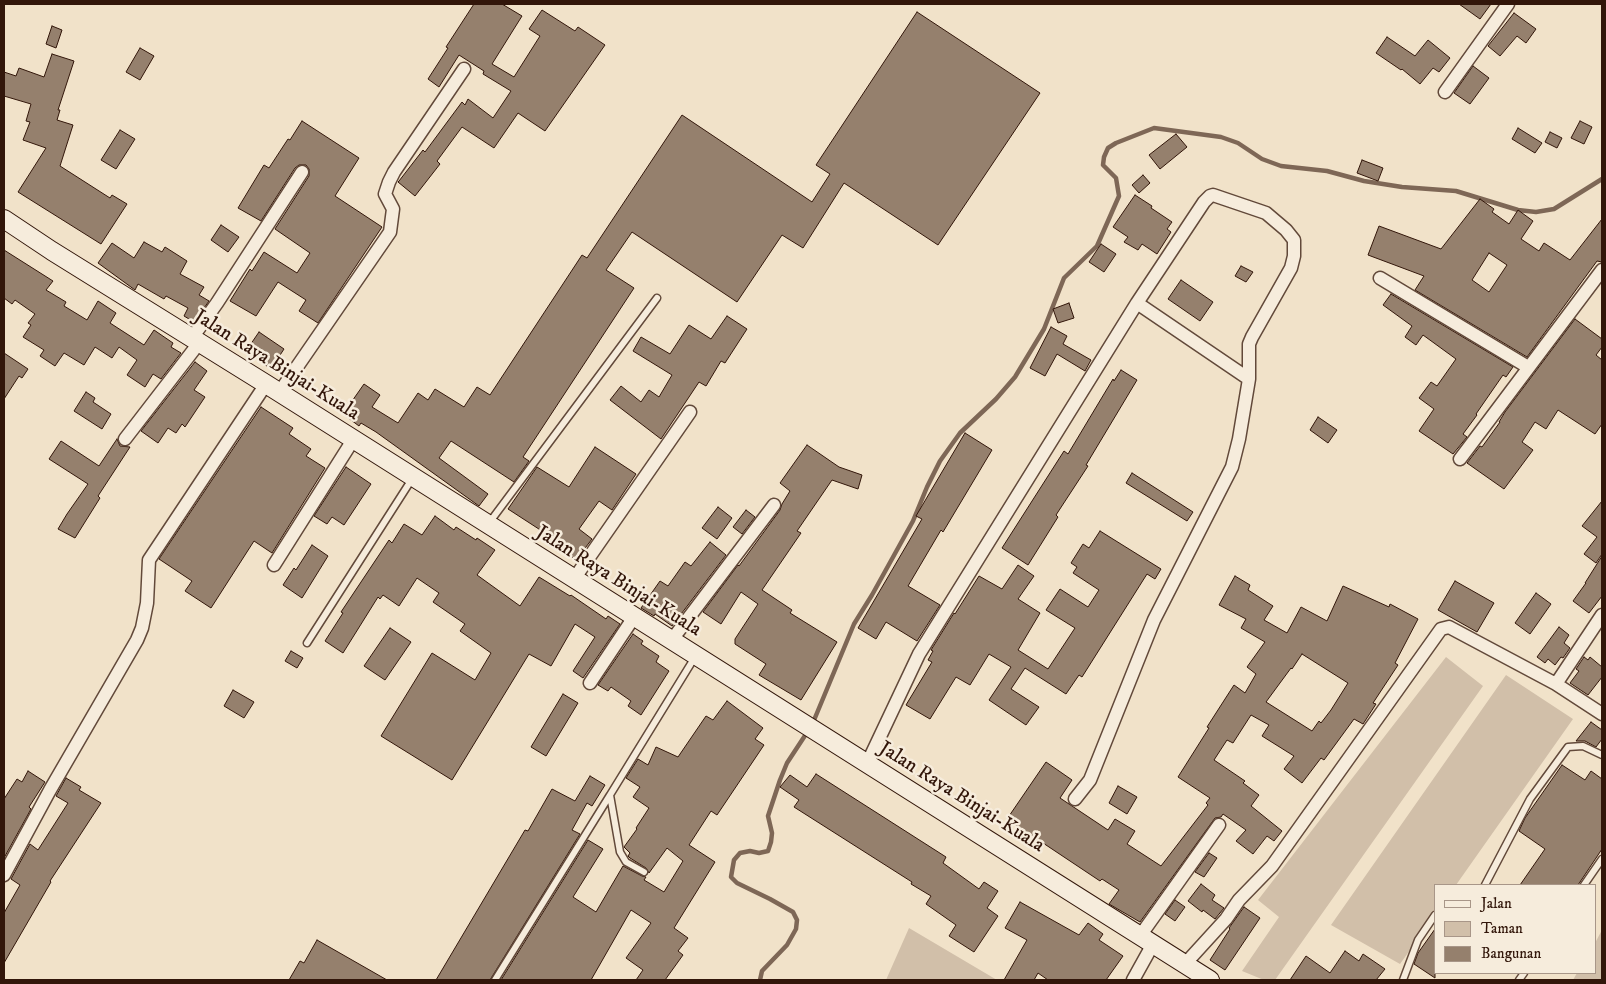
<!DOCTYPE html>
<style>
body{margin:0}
#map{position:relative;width:1606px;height:984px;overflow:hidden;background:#f1e2c9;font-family:"IM FELL DW Pica",serif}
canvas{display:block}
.frame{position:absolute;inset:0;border:5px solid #32160a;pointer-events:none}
.legend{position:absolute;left:1434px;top:884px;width:162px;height:90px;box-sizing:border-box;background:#f6ecdc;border:1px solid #a89688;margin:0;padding:6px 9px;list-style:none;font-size:15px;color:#32160a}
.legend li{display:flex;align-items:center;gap:10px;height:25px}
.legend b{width:25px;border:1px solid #a89688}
</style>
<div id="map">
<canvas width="1606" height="984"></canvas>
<div class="frame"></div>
<ul class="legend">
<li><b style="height:6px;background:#f6ecdc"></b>Jalan</li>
<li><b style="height:14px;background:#d1bfa9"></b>Taman</li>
<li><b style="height:14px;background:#95806d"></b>Bangunan</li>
</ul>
</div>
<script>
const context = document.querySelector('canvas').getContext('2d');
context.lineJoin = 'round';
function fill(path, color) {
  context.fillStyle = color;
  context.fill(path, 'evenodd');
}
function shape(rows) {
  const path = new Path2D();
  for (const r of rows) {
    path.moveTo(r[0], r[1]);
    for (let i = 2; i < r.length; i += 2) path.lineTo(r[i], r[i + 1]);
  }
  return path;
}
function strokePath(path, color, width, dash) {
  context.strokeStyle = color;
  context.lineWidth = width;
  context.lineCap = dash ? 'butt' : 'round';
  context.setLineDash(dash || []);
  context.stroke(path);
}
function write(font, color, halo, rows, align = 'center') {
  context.font = font + ' "IM FELL DW Pica",serif';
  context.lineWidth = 5;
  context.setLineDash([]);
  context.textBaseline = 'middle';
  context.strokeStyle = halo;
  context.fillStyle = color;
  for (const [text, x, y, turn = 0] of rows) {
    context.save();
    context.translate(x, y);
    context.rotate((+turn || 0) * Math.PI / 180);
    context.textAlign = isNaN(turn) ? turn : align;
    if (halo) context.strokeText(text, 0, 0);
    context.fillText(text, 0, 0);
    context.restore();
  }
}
fill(shape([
 [1446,657,1483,686,1275,980,1264,980,1242,971,1279,917,1258,900],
 [1506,675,1573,719,1456,885,1435,885,1435,915,1400,964,1331,925],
 [909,928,997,980,886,980],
 [1602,930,1602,980,1573,980,1577,973,1595,973,1595,943]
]), '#d1bfa9');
strokePath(shape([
 [812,725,854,624,872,595,913,521,927,487,940,461,960,433,996,399,1015,377,1044,329,1064,278,1097,246,1119,196,1116,178,1103,165,1104,157,1108,148,1116,143,1154,128,1221,137,1238,143,1262,159,1281,166,1327,171,1364,181,1402,187,1456,191,1518,210,1536,212,1554,209,1602,179],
 [760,980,762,971,787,945,796,929,797,920,793,912,770,899,737,883,731,877,734,860,740,853,750,851,759,853,768,851,771,842,772,833,768,816,780,780,787,763,808,731]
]), '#7e6756', 4.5);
const building = shape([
 [474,4,502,4,522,16,492,64,514,77,540,36,529,29,542,10,575,31,578,27,605,45,545,131,518,113,494,148,462,127,437,161,440,164,415,196,398,182,399,181,423,150,425,152,462,102,465,105,468,99,493,118,511,91,483,74,484,71,459,55,439,87,428,79,448,48,446,47,474,4],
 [1459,4,1491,4,1480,19,1459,4],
 [917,12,1040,93,938,245,844,183,803,248,782,235,737,302,632,232,606,270,634,288,523,457,529,461,514,482,451,441,439,458,488,494,479,506,376,432,361,423,359,426,343,414,364,384,380,395,372,407,398,423,418,393,428,400,435,389,464,407,477,387,490,395,582,255,587,258,682,115,812,202,830,174,816,165,917,12],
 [1514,13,1536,29,1526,43,1517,36,1500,56,1488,46,1514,13],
 [52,26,62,30,56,48,46,44,52,26],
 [1387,37,1415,56,1428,40,1450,58,1439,72,1433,68,1420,84,1402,69,1401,70,1376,53,1387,37],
 [140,48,154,56,140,80,126,72,140,48],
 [52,54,74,61,58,110,60,110,57,120,73,125,60,166,110,198,112,195,127,204,101,244,18,192,46,148,23,140,30,122,26,121,31,104,4,96,4,72,16,76,19,68,44,77,52,54],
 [1473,66,1489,78,1470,104,1454,93,1473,66],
 [302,121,359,158,335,196,382,227,318,323,299,311,306,300,278,282,256,316,230,301,250,269,252,271,264,252,297,273,310,253,275,229,309,176,309,169,306,165,299,165,295,168,261,221,238,208,264,165,269,168,288,139,290,140,302,121],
 [1580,121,1592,127,1584,144,1571,138,1580,121],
 [1518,128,1542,143,1535,153,1512,139,1518,128],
 [120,130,135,139,116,169,101,160,120,130],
 [1550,132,1562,138,1557,148,1545,142,1550,132],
 [1176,134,1187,147,1160,169,1149,155,1176,134],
 [1362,160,1383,168,1378,181,1357,173,1362,160],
 [1143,175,1150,183,1139,193,1132,185,1143,175],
 [1135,195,1152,206,1151,208,1172,222,1167,229,1171,232,1157,254,1142,244,1138,250,1124,242,1128,237,1113,227,1135,195],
 [1480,199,1494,209,1492,212,1509,224,1518,210,1533,221,1521,239,1539,251,1544,243,1570,260,1602,219,1602,262,1597,261,1527,357,1415,290,1424,276,1368,255,1379,226,1441,249,1480,199],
 [1489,253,1507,265,1489,292,1472,280,1489,253],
 [221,225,239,237,228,252,211,240,221,225],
 [144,242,162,252,165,247,187,261,180,274,204,287,199,295,209,301,194,322,184,316,188,308,166,296,164,299,138,284,135,290,98,263,112,243,134,258,144,242],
 [1101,244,1116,254,1104,272,1089,262,1101,244],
 [4,250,53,281,46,290,66,302,64,306,87,320,98,301,116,313,110,323,144,345,154,330,173,343,171,347,181,353,161,379,153,374,145,387,127,375,137,360,119,347,112,358,95,347,84,365,64,353,55,366,40,356,44,350,23,337,31,325,28,323,35,314,15,300,12,304,4,298,4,250],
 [1241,266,1253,272,1246,282,1235,276,1241,266],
 [1181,280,1213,302,1200,321,1168,299,1181,280],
 [1391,294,1513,367,1506,377,1503,375,1476,414,1477,415,1463,434,1467,437,1453,454,1419,431,1434,409,1419,398,1431,382,1437,386,1456,359,1423,335,1416,345,1405,337,1412,326,1383,305,1391,294],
 [1069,303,1074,318,1058,323,1053,309,1069,303],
 [727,316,747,329,725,363,721,361,706,386,699,382,661,439,610,400,621,386,641,402,649,390,659,397,672,375,633,351,641,337,670,354,689,325,711,339,727,316],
 [1575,319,1602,339,1602,347,1596,355,1602,360,1602,424,1595,434,1558,410,1546,429,1535,422,1522,442,1533,450,1504,489,1467,463,1480,446,1482,447,1500,422,1499,422,1505,412,1575,319],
 [1051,327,1067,336,1063,344,1091,360,1085,371,1057,354,1045,376,1030,368,1051,327],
 [259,332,284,349,271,369,246,351,259,332],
 [4,353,28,369,22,378,19,376,4,399,4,353],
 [195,362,207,371,194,390,205,397,185,427,182,424,176,433,168,428,158,443,141,431,195,362],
 [1121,370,1137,380,1086,465,1088,466,1056,515,1058,517,1028,565,1002,548,1064,451,1068,454,1113,379,1114,381,1121,370],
 [86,392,95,398,93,402,111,414,102,429,74,411,86,392],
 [261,407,293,428,289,434,311,449,306,456,325,468,272,553,254,541,211,608,185,591,192,581,159,559,261,407],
 [1318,417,1337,430,1328,443,1310,430,1318,417],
 [965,433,992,450,943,532,941,530,908,586,940,605,917,641,886,622,876,639,858,628,922,519,916,516,965,433],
 [117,439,120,446,130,447,98,496,100,498,75,538,58,529,67,514,88,484,49,459,61,441,99,466,117,439],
 [807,445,839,467,862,475,858,489,832,480,797,531,801,533,762,590,792,610,790,613,837,642,801,700,759,675,766,664,735,644,735,639,758,604,741,592,721,624,703,612,738,565,739,566,780,510,782,504,790,491,780,483,807,445],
 [595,447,636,474,612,510,599,501,579,529,592,539,576,560,543,536,545,533,508,509,537,467,569,487,595,447],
 [346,467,371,484,344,525,332,517,327,524,314,516,346,467],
 [1132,473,1193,512,1187,521,1126,483,1132,473],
 [1602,501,1602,554,1596,563,1584,554,1597,537,1582,526,1602,501],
 [718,507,732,518,717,539,702,528,718,507],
 [746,510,755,517,742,534,733,527,746,510],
 [435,516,454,530,456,527,476,540,477,538,495,550,477,575,520,606,539,577,570,596,571,595,606,619,608,616,620,624,583,678,573,671,595,637,575,624,551,666,529,654,452,780,381,736,432,653,475,680,491,653,460,631,465,624,433,602,439,593,417,578,399,606,383,595,380,599,378,597,343,653,325,641,343,613,341,612,389,540,392,543,404,524,422,535,435,516],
 [1100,531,1161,569,1155,579,1147,574,1082,677,1079,675,1066,694,1025,668,1011,689,1039,707,1026,725,989,700,1011,667,989,654,970,685,956,677,930,719,906,705,932,662,928,660,933,651,931,650,954,613,955,614,979,576,1002,589,1018,565,1034,576,1018,599,1040,613,1018,650,1048,669,1075,628,1046,610,1060,589,1088,607,1099,590,1073,573,1077,567,1071,563,1083,544,1089,548,1100,531],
 [710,542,726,555,672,626,655,614,654,616,641,608,660,581,668,586,685,562,691,566,710,542],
 [312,545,328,556,302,598,283,585,294,568,296,570,312,545],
 [1602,556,1602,596,1589,613,1573,601,1586,583,1585,583,1602,556],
 [1235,576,1250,585,1248,590,1273,606,1264,620,1287,633,1301,607,1327,621,1343,586,1389,607,1390,604,1418,619,1395,663,1398,665,1373,703,1376,704,1365,721,1363,724,1354,719,1324,760,1321,758,1302,783,1284,769,1294,756,1262,736,1269,725,1251,715,1233,743,1227,740,1214,760,1245,781,1243,783,1259,795,1251,806,1282,831,1274,841,1267,836,1253,854,1236,841,1246,830,1223,814,1221,817,1215,818,1140,922,1109,904,1119,890,1102,879,1100,881,1007,819,1046,762,1072,780,1060,798,1108,830,1115,819,1135,831,1127,844,1161,866,1208,805,1206,803,1210,798,1178,777,1209,728,1207,727,1234,685,1245,693,1256,674,1247,667,1265,642,1241,628,1246,619,1219,605,1235,576],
 [1302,654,1348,683,1331,710,1321,723,1319,721,1312,731,1266,702,1291,668,1292,669,1302,654],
 [1455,581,1494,603,1477,632,1438,610,1455,581],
 [1536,593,1551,604,1530,634,1515,623,1536,593],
 [1559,627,1569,635,1564,643,1570,648,1563,658,1561,657,1555,665,1548,659,1545,663,1537,657,1559,627],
 [390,628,411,642,385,680,364,666,390,628],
 [633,634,643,641,641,644,659,656,656,662,669,671,641,715,628,706,631,701,611,687,608,691,598,685,633,634],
 [291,651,303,658,297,668,285,661,291,651],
 [1584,657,1588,660,1590,657,1602,667,1602,677,1588,695,1570,683,1579,671,1576,669,1584,657],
 [233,690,254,702,244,718,224,706,233,690],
 [563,694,578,703,546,756,531,747,563,694],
 [727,701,763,728,755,739,764,745,717,815,711,811,689,845,715,862,674,928,688,938,678,951,683,955,665,980,636,980,643,970,626,958,651,923,631,910,591,980,501,980,588,840,603,849,573,897,596,912,623,866,642,876,646,877,644,880,664,892,683,861,667,848,649,873,646,868,630,858,628,856,630,853,624,847,637,829,636,828,649,808,633,797,640,787,626,778,638,759,648,765,656,747,678,757,706,716,713,720,727,701],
 [1591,722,1602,730,1602,739,1596,747,1585,741,1576,741,1591,722],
 [1562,765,1585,780,1591,771,1602,779,1602,849,1578,885,1520,885,1545,849,1519,831,1525,818,1562,765],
 [28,771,45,782,29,807,31,809,4,858,4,799,17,779,22,782,28,771],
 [816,774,946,857,943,863,979,889,984,882,998,891,987,908,998,916,974,952,949,936,956,925,926,904,931,896,911,884,912,882,794,807,799,800,780,787,790,775,807,787,816,774],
 [590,776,605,785,592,806,587,803,572,830,580,834,490,980,436,980,525,830,528,831,552,789,575,801,590,776],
 [66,778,81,787,79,790,101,803,50,881,51,882,4,963,4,913,20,885,11,879,30,844,38,850,68,803,56,796,66,778],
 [1118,786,1137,797,1127,814,1109,803,1118,786],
 [1209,853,1217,858,1204,877,1195,872,1209,853],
 [1201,884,1215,895,1212,900,1224,908,1215,919,1203,910,1202,912,1188,901,1201,884],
 [1175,900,1185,907,1175,921,1165,914,1175,900],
 [1020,902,1079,935,1088,923,1103,934,1099,940,1123,956,1106,980,1048,980,1038,973,1034,980,1004,980,1027,940,1005,928,1020,902],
 [1244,907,1260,918,1225,970,1210,960,1230,929,1229,928,1244,907],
 [1435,929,1435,978,1414,964,1418,953,1435,929],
 [317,940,387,980,289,980,300,961,304,963,317,940],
 [1345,951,1359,961,1363,954,1385,969,1376,980,1290,980,1306,956,1330,973,1345,951]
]);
fill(building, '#95806d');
strokePath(building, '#32160a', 1);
const lane = shape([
 [489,523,657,298],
 [307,643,412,479],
 [644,872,626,862,620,852,610,795,695,657],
 [1485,885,1530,799,1568,747,1583,746,1602,755],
 [1584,885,1602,859],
 [495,980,610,795],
 [1403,980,1418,940,1435,915],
 [1519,980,1524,973]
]);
const street = shape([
 [1445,92,1508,4],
 [1380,278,1528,367],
 [1137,303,1249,379],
 [192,338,217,303,302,172],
 [279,393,390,232,393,209,385,194,389,182,394,172,464,69],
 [125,439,199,343],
 [1460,459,1602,270],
 [274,565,353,440],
 [574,579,690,412],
 [671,641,774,505],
 [590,683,634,617],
 [1556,684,1602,615],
 [867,764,919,654,1137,303,1204,202,1210,196,1213,195,1266,213,1286,230,1294,240,1294,256,1291,268,1252,337,1249,344,1249,379,1239,439,1232,467,1154,620,1090,780,1075,799],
 [4,875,50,790,137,640,142,628,147,603,149,560,266,384],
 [1140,936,1219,825],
 [1185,964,1226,919,1239,900,1272,866,1441,629,1449,627,1556,684,1602,714],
 [1133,980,1153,944]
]);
const secondary = shape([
 [4,219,52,251,266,384,1210,980]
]);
strokePath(lane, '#62493a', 9);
strokePath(street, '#62493a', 15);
strokePath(secondary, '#32160a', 20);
strokePath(lane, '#f6ecdc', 6);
strokePath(street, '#f6ecdc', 12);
strokePath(secondary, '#f6ecdc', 18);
write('20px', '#32160a', '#f6ecdc', [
 ["Jalan Raya Binjai-Kuala",276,366,32],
 ["Jalan Raya Binjai-Kuala",618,582,32],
 ["Jalan Raya Binjai-Kuala",961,798,32]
]);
</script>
